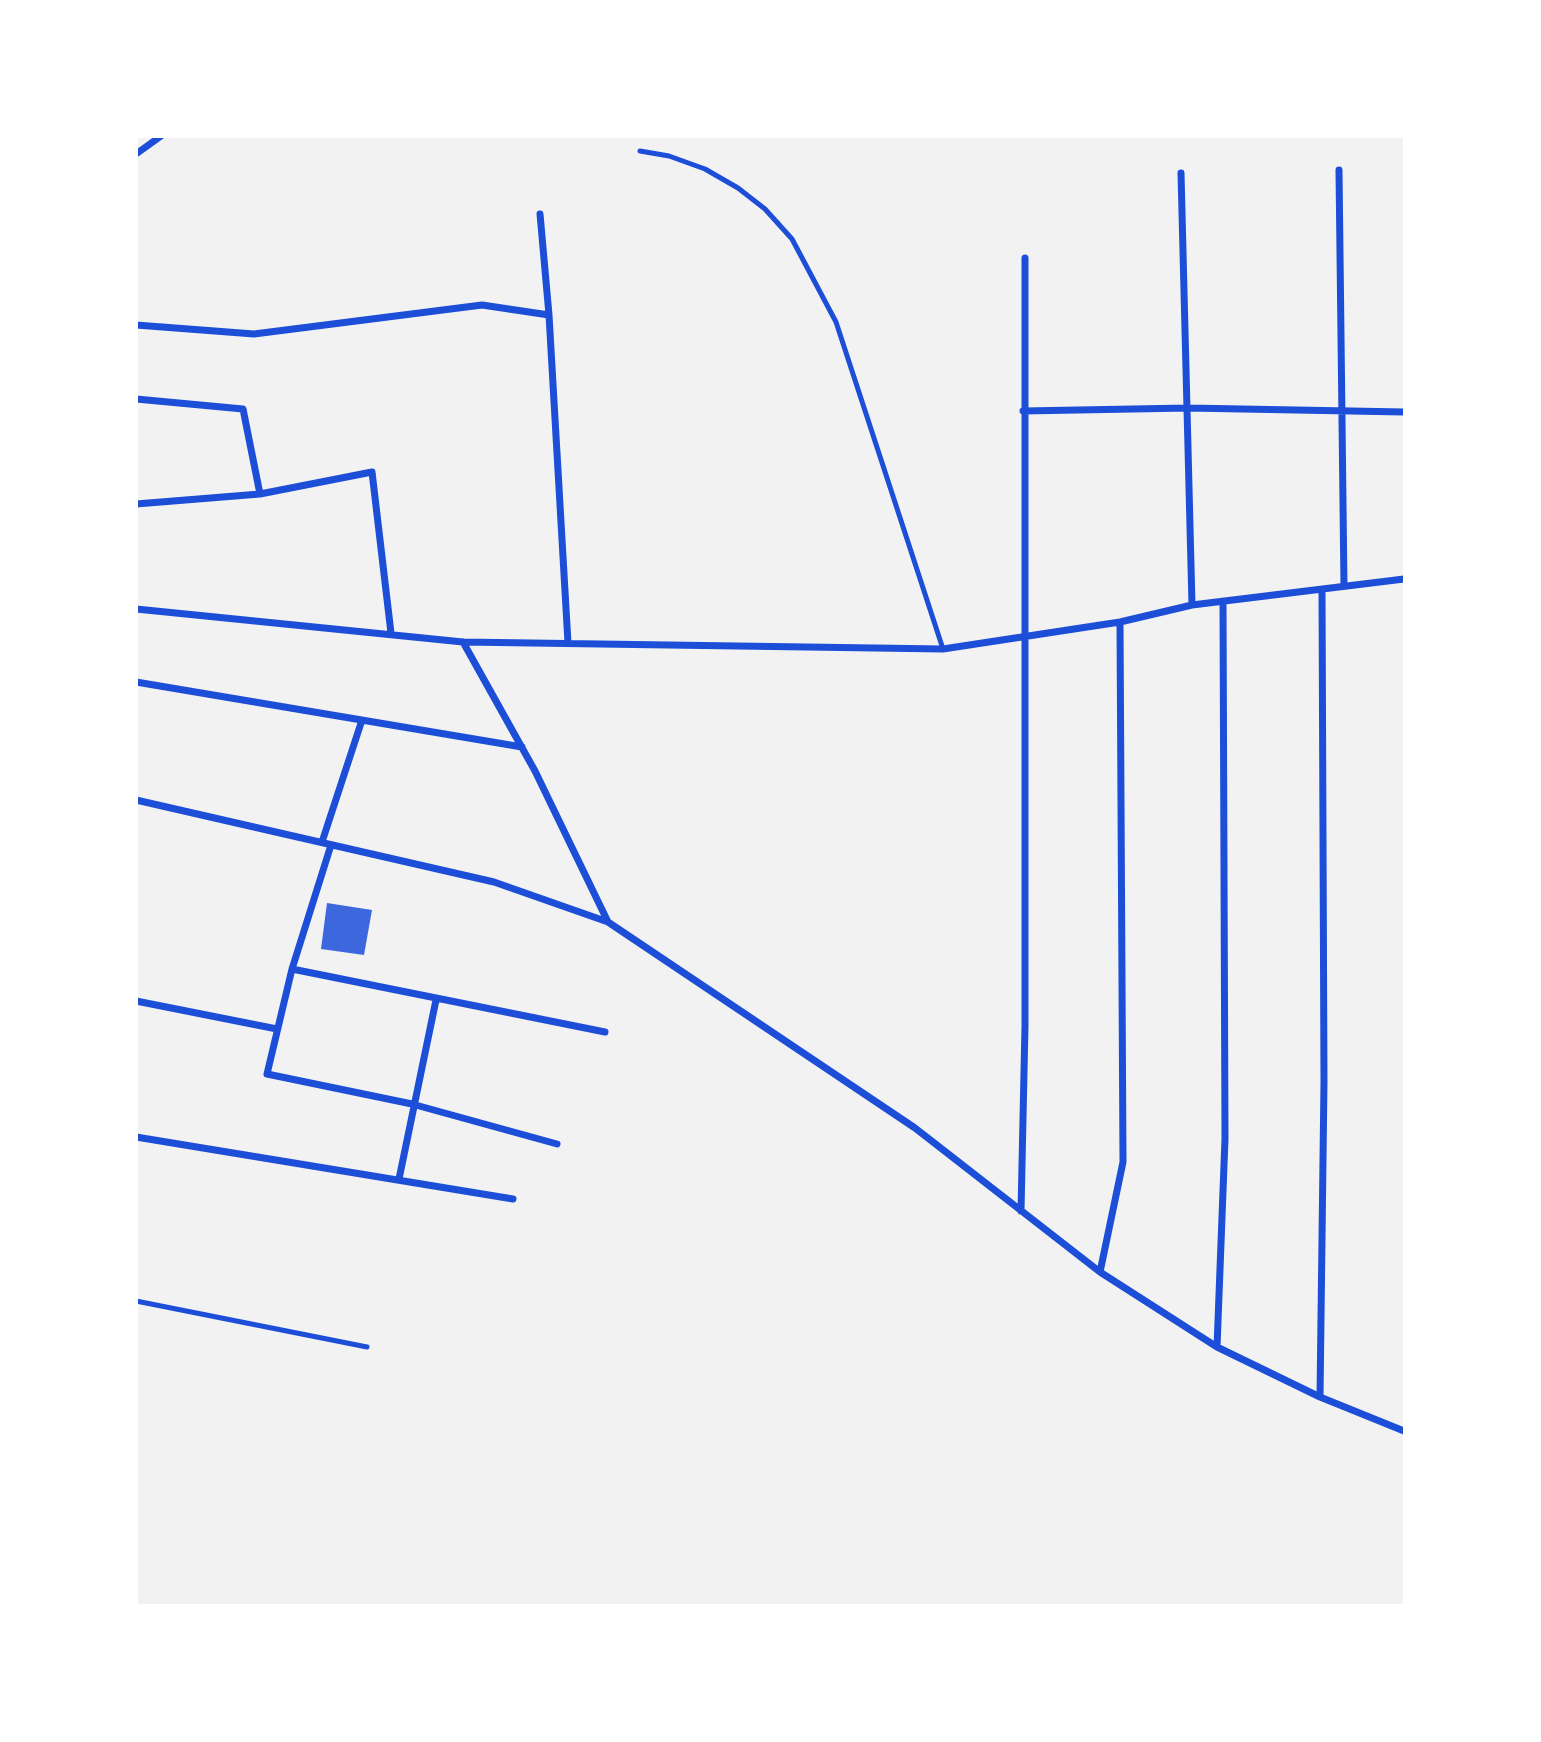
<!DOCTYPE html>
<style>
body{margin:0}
#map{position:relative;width:1541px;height:1742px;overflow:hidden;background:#f2f2f2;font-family:"PT Sans Narrow",sans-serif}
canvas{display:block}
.frame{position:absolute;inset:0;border:138px solid #fff;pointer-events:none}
</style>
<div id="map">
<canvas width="1541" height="1742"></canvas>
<div class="frame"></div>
</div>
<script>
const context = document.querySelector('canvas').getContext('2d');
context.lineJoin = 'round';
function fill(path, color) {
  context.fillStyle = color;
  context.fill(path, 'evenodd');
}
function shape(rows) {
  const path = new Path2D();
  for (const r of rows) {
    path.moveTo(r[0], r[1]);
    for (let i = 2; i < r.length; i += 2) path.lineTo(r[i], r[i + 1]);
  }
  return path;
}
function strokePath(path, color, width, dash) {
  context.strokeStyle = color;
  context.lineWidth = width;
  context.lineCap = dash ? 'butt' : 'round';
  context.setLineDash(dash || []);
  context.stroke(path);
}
fill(shape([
 [327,903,372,910,364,955,321,949]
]), '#3d67dc');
strokePath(shape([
 [640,151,669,156,705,169,738,188,765,209,792,239,836,322,943,649],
 [136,1301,367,1347]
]), '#1d4ed8', 5);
strokePath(shape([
 [136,154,161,136],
 [1339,170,1344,586],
 [1181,173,1192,605],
 [540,214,549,315,568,643],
 [136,325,254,334,482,305,549,315],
 [136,399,243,409,260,494],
 [1023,411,1188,408,1404,412],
 [136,504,260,494,372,472,391,633],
 [136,609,463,642,943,649,1120,622,1192,605,1404,579],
 [463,642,535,771,608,922],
 [136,682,522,747],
 [136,800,494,882,608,922,915,1128,1100,1272,1217,1347,1320,1397,1404,1431],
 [322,842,362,720],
 [331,845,292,969,267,1074,412,1104,557,1144],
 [292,969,605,1032],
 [136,1001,277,1029],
 [136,1137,513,1199],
 [399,1179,436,1000],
 [1021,1211,1025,1026,1025,258],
 [1100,1272,1123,1162,1120,622],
 [1217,1347,1225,1139,1223,602],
 [1320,1397,1324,1081,1322,590]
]), '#1d4ed8', 7);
</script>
